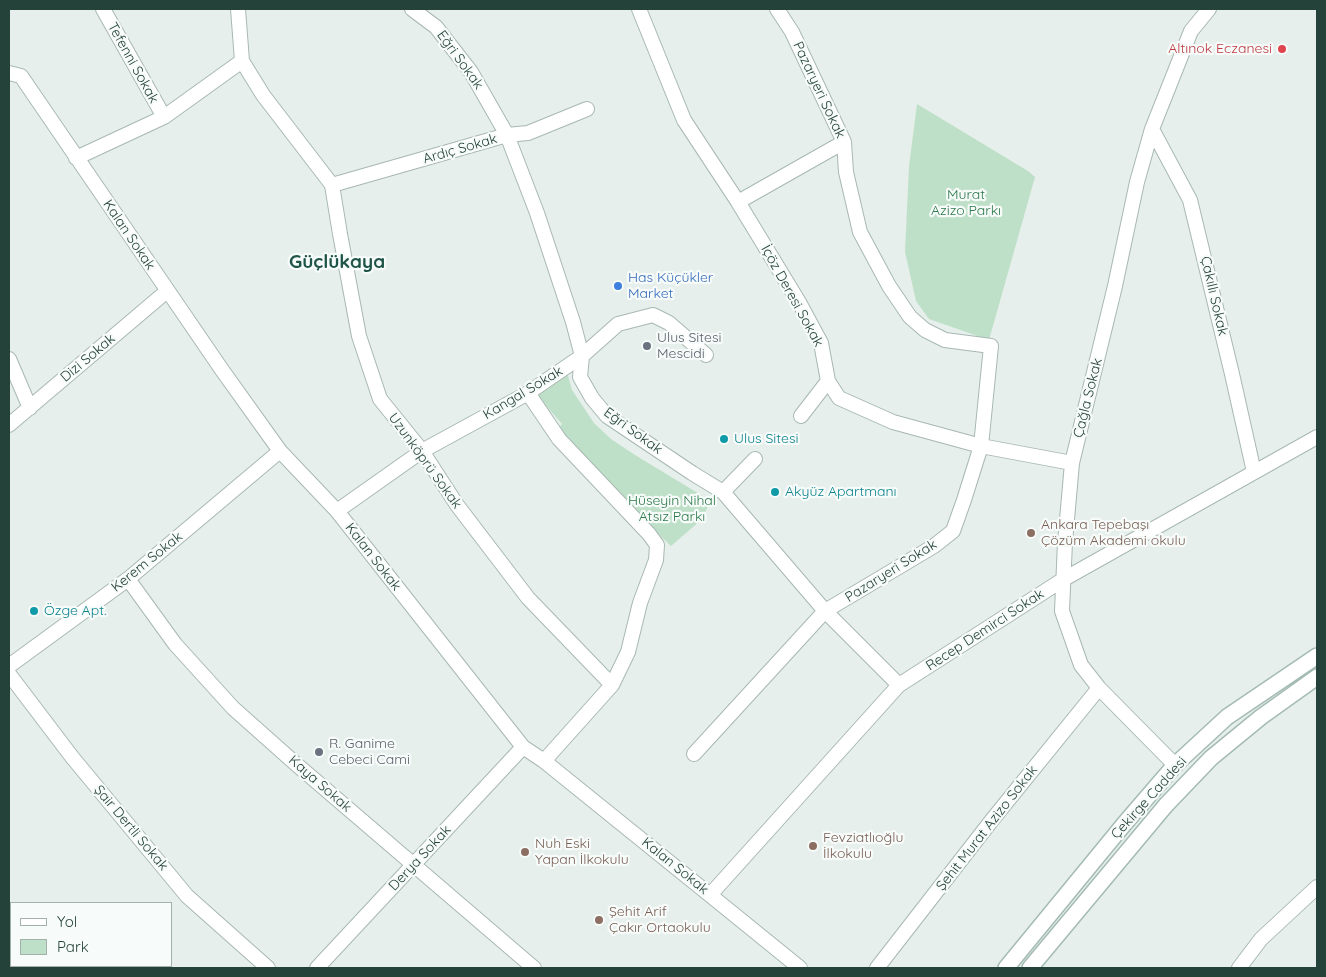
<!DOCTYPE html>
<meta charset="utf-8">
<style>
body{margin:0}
#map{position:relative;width:1326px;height:977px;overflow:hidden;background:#e6efeb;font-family:Quicksand,sans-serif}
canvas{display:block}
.frame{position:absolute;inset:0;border:10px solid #24423a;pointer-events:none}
.legend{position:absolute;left:10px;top:902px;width:162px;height:65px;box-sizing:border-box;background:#f7fbf9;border:1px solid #a3b1ad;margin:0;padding:6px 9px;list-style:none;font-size:15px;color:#24423a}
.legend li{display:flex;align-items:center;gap:10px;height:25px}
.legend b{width:25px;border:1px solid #a3b1ad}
</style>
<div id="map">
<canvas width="1326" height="977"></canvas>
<div class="frame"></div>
<ul class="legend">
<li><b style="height:6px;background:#fff"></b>Yol</li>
<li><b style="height:14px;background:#bfe0c8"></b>Park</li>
</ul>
</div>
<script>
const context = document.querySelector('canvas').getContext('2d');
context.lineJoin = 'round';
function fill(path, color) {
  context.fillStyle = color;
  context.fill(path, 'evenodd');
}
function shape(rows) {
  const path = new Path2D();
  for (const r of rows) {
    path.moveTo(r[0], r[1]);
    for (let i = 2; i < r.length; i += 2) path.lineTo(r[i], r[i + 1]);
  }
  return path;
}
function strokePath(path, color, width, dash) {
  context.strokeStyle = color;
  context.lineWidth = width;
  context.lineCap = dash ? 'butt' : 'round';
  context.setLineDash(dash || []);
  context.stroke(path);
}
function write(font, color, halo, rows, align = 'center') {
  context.font = font + ' Quicksand,sans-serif';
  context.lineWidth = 4.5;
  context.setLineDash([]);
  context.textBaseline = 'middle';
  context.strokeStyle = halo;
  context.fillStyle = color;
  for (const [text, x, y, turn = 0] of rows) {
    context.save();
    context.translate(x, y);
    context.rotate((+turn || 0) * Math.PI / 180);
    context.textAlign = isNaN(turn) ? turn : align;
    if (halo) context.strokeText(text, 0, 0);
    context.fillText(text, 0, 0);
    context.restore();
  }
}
fill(shape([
 [917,104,1028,171,1035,177,989,340,929,319,916,301,905,252,909,166],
 [567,372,572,390,594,423,611,439,635,455,711,501,701,520,671,546,647,523,645,516,641,513,637,511,558,429,562,424,535,393]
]), '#bfe0c8');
const minor = shape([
 [103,9,164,117],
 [238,9,242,61,263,95,332,185,340,234,359,336,380,399,422,451,457,505,528,598,612,685],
 [412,9,436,27,471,72,507,135,537,213,573,322,582,356,580,377,592,398,607,416,692,473,723,492,825,611,899,685],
 [639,9,684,120,738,202,800,304,821,343,828,381,839,398,893,422,981,446,1072,463],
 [9,73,21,76,222,370,280,451,337,511,523,747,544,761,710,895,800,968],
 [1152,129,1190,200,1232,374,1254,472],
 [76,158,164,117,242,61],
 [332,185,507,135,528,133,587,109],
 [738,202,844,142],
 [9,359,30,408],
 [528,393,559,439,649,534,657,545,656,560,640,603,628,652,612,685,544,761],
 [801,416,828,381],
 [9,425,167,291],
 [723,492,755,459],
 [337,511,422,451,528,393,582,356,618,324,653,315,669,323,706,355],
 [128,579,175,644,233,708,296,764,534,968],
 [9,666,128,579,280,451],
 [9,674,72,757,187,896,268,968],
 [694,754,825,611,934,546,953,531,964,500,981,446,991,346,945,340,925,330,910,317,889,286,860,232,846,172,844,142,792,32,777,9],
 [1175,765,1099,688,1081,665,1062,611,1065,542,1072,463,1115,286,1137,182,1152,129,1191,31,1209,9],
 [710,895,899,685,1064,579,1317,437],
 [9,942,11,945],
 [30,966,32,968],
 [317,968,523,747],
 [877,968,992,820,1099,688],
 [1239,968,1261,939,1317,887]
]);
const secondary = shape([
 [1006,968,1125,823,1175,765,1227,717,1317,656],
 [1030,968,1166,805,1211,758,1261,717,1317,677]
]);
strokePath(minor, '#a8b8b2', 16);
strokePath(secondary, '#a4bbb3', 18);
strokePath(minor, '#fff', 14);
strokePath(secondary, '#fff', 15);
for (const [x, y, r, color] of [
 [1282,49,5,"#e0444e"],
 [618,286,5,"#3f7fe0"],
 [647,346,5,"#6b7280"],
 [724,439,5,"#0f9aa8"],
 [775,492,5,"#0f9aa8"],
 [1031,533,5,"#8d6e63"],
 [34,611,5,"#0f9aa8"],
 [319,752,5,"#6b7280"],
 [813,846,5,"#8d6e63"],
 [525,852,5,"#8d6e63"],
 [599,920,5,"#8d6e63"]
]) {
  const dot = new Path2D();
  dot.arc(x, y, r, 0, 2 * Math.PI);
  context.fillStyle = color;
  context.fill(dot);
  strokePath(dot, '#f7fbf9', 2);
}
write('14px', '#be3a42', '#f7fbf9', [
 ["Altınok Eczanesi",1272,49]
], 'right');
write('14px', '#24423a', '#f7fbf9', [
 ["Eğri Sokak",460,60,54],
 ["Tefenni Sokak",133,63,61],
 ["Pazaryeri Sokak",819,90,65],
 ["Ardıç Sokak",460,149,-16],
 ["Kalan Sokak",129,235,56],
 ["İçöz Deresi Sokak",792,296,61],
 ["Çakıllı Sokak",1214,296,77],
 ["Dizi Sokak",88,358,-40],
 ["Kangal Sokak",523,393,-31],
 ["Çağla Sokak",1088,398,-76],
 ["Eğri Sokak",633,431,36],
 ["Uzunköprü Sokak",425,461,54],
 ["Kalan Sokak",373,557,52],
 ["Kerem Sokak",147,562,-39],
 ["Pazaryeri Sokak",891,571,-32],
 ["Recep Demirci Sokak",985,630,-33],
 ["Kaya Sokak",320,784,41],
 ["Çekirge Caddesi",1149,798,-48],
 ["Şair Dertli Sokak",131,828,50],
 ["Şehit Murat Azizo Sokak",987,828,-52],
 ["Derya Sokak",420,858,-47],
 ["Kalan Sokak",675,866,39]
]);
write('14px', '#2d7a4b', '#f7fbf9', [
 ["Murat",966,195],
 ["Azizo Parkı",966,211],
 ["Hüseyin Nihal",672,501],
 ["Atsız Parkı",672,517]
]);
write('14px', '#366cbe', '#f7fbf9', [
 ["Has Küçükler",628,278],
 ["Market",628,294]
], 'left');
write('14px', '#5b616d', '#f7fbf9', [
 ["Ulus Sitesi",657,338],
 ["Mescidi",657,354],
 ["R. Ganime",329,744],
 ["Cebeci Cami",329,760]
], 'left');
write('14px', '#0d838f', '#f7fbf9', [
 ["Ulus Sitesi",734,439],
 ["Akyüz Apartmanı",785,492],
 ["Özge Apt.",44,611]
], 'left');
write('14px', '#785e54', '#f7fbf9', [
 ["Ankara Tepebaşı",1041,525],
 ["Çözüm Akademi okulu",1041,541],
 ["Fevziatlıoğlu",823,838],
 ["İlkokulu",823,854],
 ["Nuh Eski",535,844],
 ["Yapan İlkokulu",535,860],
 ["Şehit Arif",609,912],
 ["Çakır Ortaokulu",609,928]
], 'left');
write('bold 19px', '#1f5548', '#f7fbf9', [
 ["Güçlükaya",337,262]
]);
</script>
